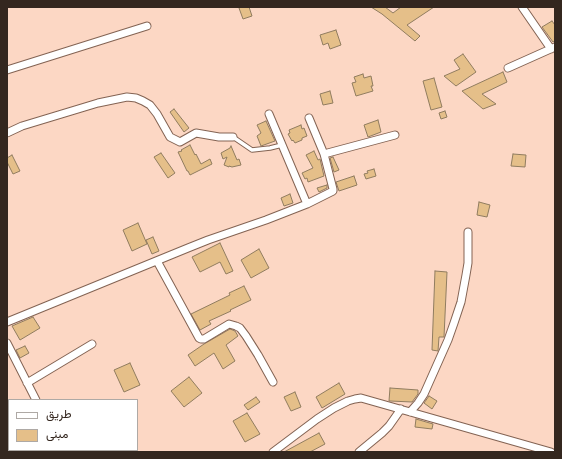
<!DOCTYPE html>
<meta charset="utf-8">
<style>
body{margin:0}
#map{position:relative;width:562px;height:459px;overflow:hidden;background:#fcd7c4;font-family:"Archivo Narrow",Vazirmatn,sans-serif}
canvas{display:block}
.frame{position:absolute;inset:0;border:8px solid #34271f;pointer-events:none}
.legend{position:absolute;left:8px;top:399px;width:130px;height:52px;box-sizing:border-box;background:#fff;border:1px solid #aea9a5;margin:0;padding:5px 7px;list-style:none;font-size:12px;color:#34271f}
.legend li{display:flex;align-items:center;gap:8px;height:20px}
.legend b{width:20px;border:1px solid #aea9a5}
</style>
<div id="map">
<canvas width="562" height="459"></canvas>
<div class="frame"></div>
<ul class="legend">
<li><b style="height:5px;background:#fff"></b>طريق</li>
<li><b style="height:11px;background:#e5bf89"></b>مبنى</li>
</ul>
</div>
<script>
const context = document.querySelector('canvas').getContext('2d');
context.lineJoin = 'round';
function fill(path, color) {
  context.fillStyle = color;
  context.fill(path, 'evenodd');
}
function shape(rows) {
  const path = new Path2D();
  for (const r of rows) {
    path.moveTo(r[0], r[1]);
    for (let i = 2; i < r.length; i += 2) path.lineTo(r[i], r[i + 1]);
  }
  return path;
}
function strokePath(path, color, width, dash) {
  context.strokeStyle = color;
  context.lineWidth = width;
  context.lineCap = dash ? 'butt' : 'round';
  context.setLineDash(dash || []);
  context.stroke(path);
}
const building = shape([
 [242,7,249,7,252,16,243,19,239,8,242,7],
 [371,7,385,7,393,13,401,7,434,7,407,25,420,36,415,41,382,14,371,7],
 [552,21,555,25,555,41,553,42,542,27,552,21],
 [336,30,341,45,330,49,328,43,323,45,320,35,336,30],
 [463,54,476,72,456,86,444,76,460,69,454,60,463,54],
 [503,72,507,82,482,94,496,104,483,109,462,91,503,72],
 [363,74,364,78,371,76,373,86,371,86,373,91,356,96,352,83,356,82,354,77,363,74],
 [434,78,442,107,431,110,423,81,434,78],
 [330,91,333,103,323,105,320,94,330,91],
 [174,109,189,128,184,132,170,112,174,109],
 [445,111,447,117,441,119,439,113,445,111],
 [378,120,381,132,368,137,364,125,378,120],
 [266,121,275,141,261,146,257,136,261,133,257,125,266,121],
 [301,125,302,129,304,128,307,136,302,138,302,140,295,143,293,140,292,141,288,134,290,133,289,130,301,125],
 [190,145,195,155,196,154,201,164,210,159,212,164,190,175,188,171,187,171,178,152,182,151,181,150,190,145],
 [231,146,237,160,239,159,241,165,232,167,229,166,229,167,224,165,227,157,223,159,221,153,230,148,231,146],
 [314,151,318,160,320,159,324,176,308,182,307,178,305,179,302,173,313,168,306,155,314,151],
 [161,153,175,173,168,178,154,157,161,153],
 [513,154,526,155,525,167,511,166,513,154],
 [12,155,20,171,13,174,7,162,7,158,12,155],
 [333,157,339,170,334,172,330,158,333,157],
 [374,169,376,176,366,179,364,174,368,173,367,171,374,169],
 [354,176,357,185,339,191,336,182,354,176],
 [327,185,327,188,319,192,317,188,327,185],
 [290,194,293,203,284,206,281,198,290,194],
 [479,202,490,205,487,217,477,215,479,202],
 [138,223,147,244,132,251,123,230,138,223],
 [153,237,159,251,152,254,146,240,153,237],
 [220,243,233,271,226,274,220,262,200,272,192,257,220,243],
 [259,249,269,268,251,278,241,260,259,249],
 [435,271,447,272,444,337,439,337,438,351,432,350,435,271],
 [244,286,251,300,230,310,231,311,209,321,211,324,200,330,191,314,230,295,229,293,244,286],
 [33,317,40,328,20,340,12,326,33,317],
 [230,329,235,331,238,336,226,345,235,361,223,369,214,353,195,366,188,355,204,344,230,329],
 [25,346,29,353,20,358,16,350,25,346],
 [130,363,140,385,124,392,114,370,130,363],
 [189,377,202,393,184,407,171,391,189,377],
 [339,383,345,394,322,408,316,397,339,383],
 [390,388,418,390,418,394,412,402,390,401,389,401,390,388],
 [295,392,301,407,291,411,284,397,295,392],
 [429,396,437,401,432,409,424,403,429,396],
 [256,397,260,402,248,410,244,405,256,397],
 [247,413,260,434,245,442,233,421,247,413],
 [416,419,433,424,432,429,415,427,416,419],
 [319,433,325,444,310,452,284,452,319,433]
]);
fill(building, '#e5bf89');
strokePath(building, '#907c5f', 1);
const service = shape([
 [233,137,252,150,270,148,282,145]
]);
const minor = shape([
 [522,7,551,49],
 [508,68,555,47],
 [7,70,147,26],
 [269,114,307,204],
 [7,133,22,126,98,103,127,97,136,98,143,101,150,105,157,114,170,137,180,142,196,133,219,137,233,137],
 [324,154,395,135],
 [157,261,199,338,201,339,204,339,229,324,236,326,240,328,246,336,258,355,273,382],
 [7,322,188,248,208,240,266,220,307,204,333,191,333,189,324,154,309,118],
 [7,343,36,400],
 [27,383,92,344],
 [410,412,418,403,424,394,448,340,454,323,461,302,466,275,468,263,468,232],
 [64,450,65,452],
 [273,452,317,419,334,408,348,401,355,399,361,398,551,452],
 [359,452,382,433,389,426,401,409]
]);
strokePath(service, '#836353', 5.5);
strokePath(minor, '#836353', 9);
strokePath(service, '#fff', 3.5);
strokePath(minor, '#fff', 7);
</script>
